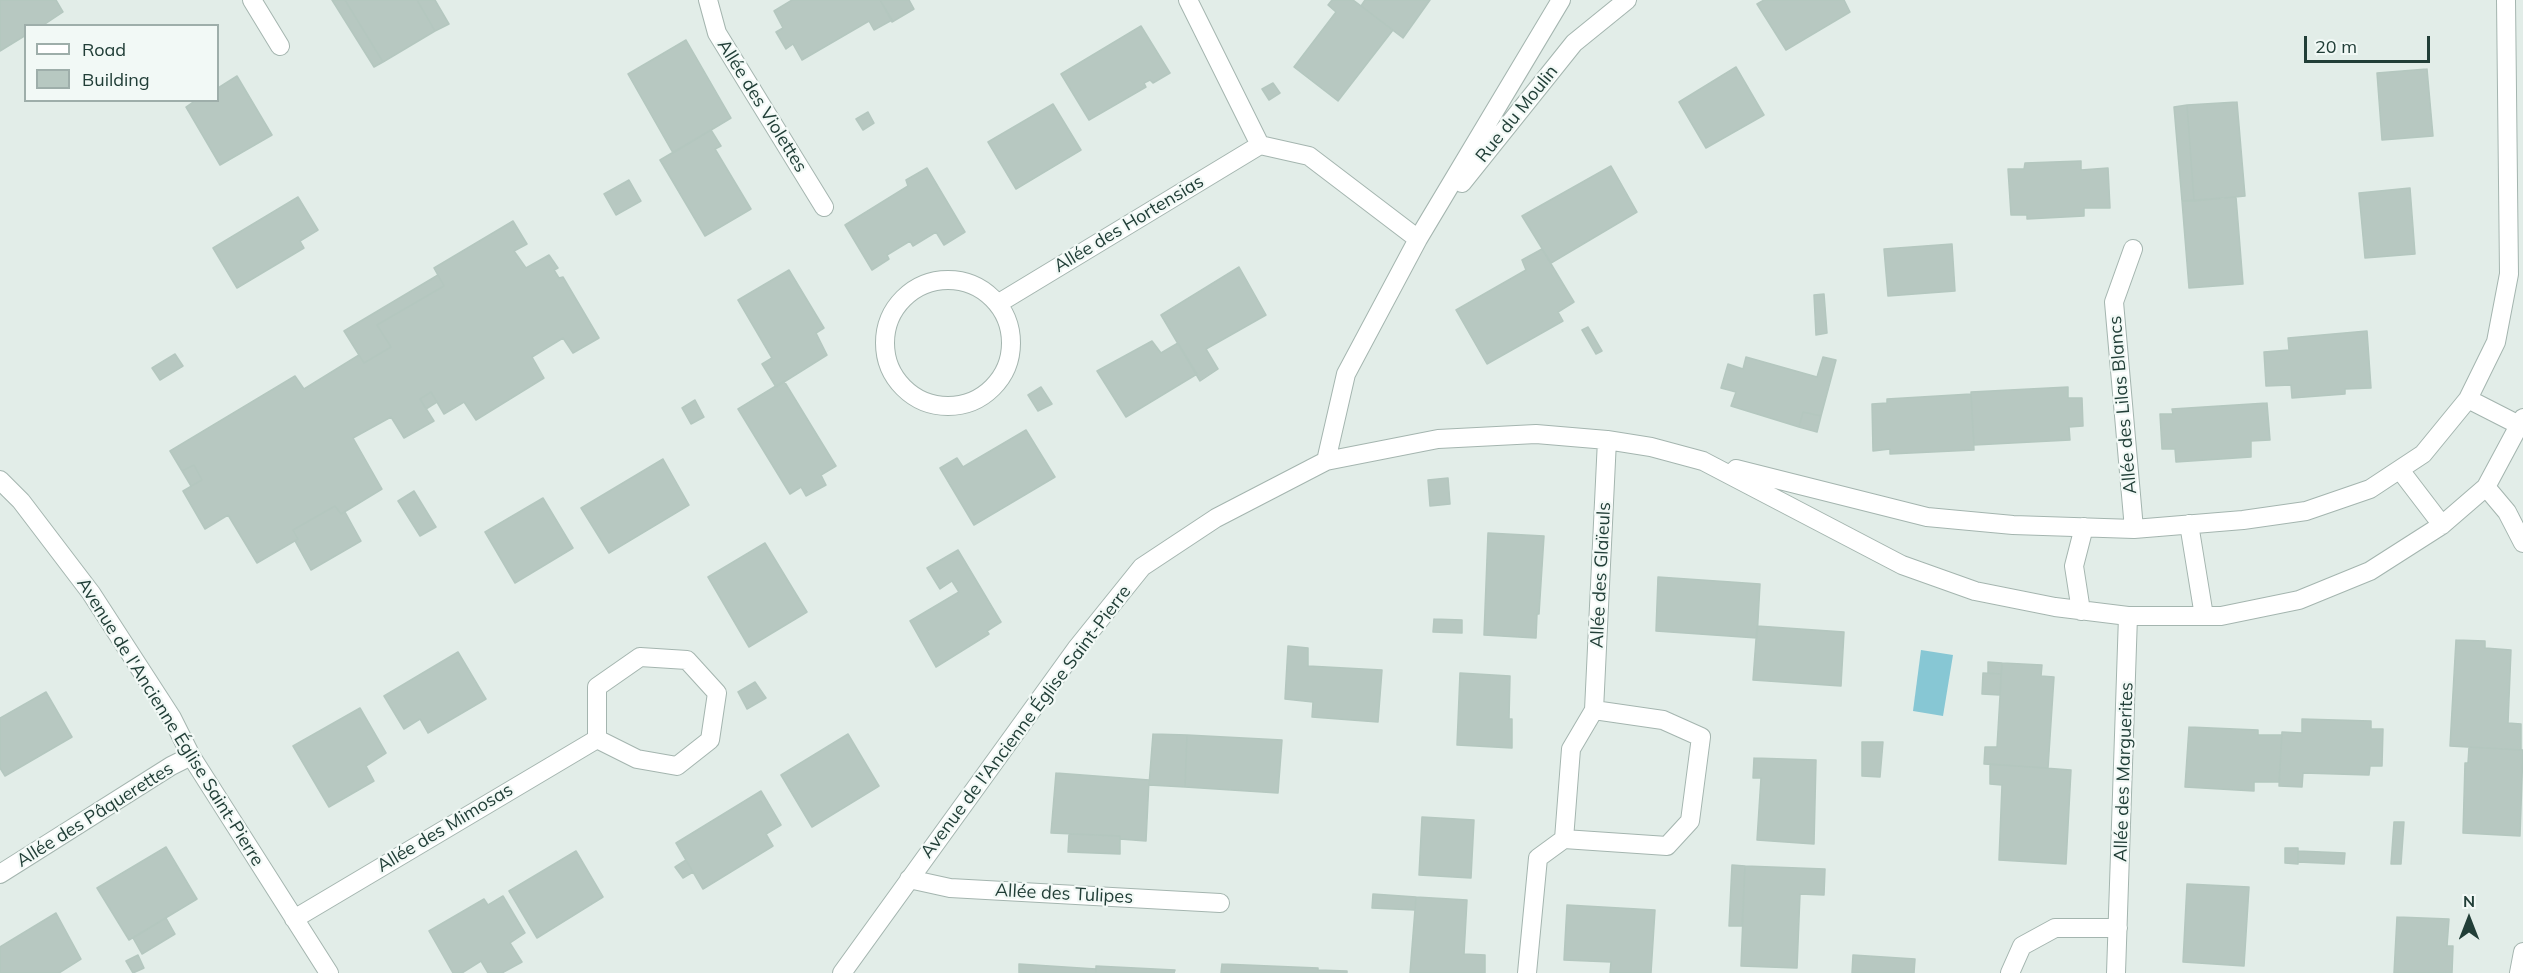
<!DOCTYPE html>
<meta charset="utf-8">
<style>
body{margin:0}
#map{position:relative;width:2523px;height:973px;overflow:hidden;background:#e2ede8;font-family:Mulish,sans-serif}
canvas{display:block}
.legend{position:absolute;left:24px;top:24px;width:195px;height:78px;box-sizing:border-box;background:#f2f9f6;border:2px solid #9eaeaa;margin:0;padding:8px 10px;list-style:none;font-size:18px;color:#213e37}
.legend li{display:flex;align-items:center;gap:12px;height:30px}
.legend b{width:30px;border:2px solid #9eaeaa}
.north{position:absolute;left:2439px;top:889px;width:60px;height:60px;-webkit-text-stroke:4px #f2f9f6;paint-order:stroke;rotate:0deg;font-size:16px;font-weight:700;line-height:24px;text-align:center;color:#213e37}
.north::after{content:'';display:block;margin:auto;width:21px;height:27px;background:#213e37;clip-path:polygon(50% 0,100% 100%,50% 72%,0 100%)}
.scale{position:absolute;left:2304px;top:36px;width:126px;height:27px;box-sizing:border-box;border:3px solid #213e37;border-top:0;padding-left:8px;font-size:18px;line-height:21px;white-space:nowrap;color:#213e37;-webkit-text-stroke:4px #f2f9f6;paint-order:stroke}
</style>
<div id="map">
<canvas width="2523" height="973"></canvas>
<ul class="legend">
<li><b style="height:8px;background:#fff"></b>Road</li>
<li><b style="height:16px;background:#b7c8c1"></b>Building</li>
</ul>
<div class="north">N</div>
<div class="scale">20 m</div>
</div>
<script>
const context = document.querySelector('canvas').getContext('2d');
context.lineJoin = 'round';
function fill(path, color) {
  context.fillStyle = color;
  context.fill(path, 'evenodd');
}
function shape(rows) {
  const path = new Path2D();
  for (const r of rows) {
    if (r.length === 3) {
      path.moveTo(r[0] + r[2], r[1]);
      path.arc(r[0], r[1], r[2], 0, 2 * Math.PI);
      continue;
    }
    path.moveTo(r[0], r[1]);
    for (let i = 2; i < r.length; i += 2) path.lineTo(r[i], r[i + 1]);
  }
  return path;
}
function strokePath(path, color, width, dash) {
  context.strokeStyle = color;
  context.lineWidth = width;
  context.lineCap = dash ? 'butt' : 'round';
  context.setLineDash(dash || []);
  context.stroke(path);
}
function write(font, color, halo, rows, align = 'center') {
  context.font = font + ' Mulish,sans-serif';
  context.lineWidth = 4.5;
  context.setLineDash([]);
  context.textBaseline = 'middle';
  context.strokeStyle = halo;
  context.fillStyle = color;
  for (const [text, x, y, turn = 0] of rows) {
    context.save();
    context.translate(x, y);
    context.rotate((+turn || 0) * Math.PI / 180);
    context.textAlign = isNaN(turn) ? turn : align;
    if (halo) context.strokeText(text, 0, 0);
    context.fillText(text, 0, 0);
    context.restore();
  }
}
fill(shape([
 [1921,650,1953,655,1943,716,1913,711]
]), '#87c7d4');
const building = shape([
 [0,0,56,0,63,12,42,26,26,26,26,35,0,51,0,0],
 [332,0,345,0,383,62,374,67,332,0],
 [345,0,417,0,435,31,383,62,345,0],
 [417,0,435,0,449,24,435,31,417,0],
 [792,0,880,0,892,20,874,30,869,21,802,60,793,44,786,49,776,32,783,28,774,11,792,0],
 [880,0,909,0,914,9,892,22,880,0],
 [1332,0,1353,0,1393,30,1338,101,1294,67,1336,12,1328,5,1332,0],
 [1365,0,1430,0,1403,38,1361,6,1365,0],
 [1764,0,1844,0,1850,12,1786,50,1757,4,1764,0],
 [1141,26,1170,73,1153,83,1150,80,1144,83,1146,87,1089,120,1061,74,1141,26],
 [686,40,731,118,673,153,628,74,686,40],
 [1736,67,1764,115,1706,148,1679,102,1736,67],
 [2427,69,2433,136,2382,140,2377,73,2427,69],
 [237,76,272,135,220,165,186,107,196,100,218,100,218,88,237,76],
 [1273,83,1280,93,1269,100,1262,89,1273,83],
 [2237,102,2245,196,2194,201,2187,105,2237,102],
 [1053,104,1081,150,1016,189,988,142,1053,104],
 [2187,105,2194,201,2182,201,2174,107,2187,105],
 [868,112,874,123,863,130,856,119,868,112],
 [711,130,721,146,715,149,751,209,705,236,660,160,711,130],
 [2081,161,2081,170,2108,168,2110,208,2084,208,2084,216,2027,219,2027,215,2011,215,2008,169,2024,169,2025,163,2081,161],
 [1611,166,1637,212,1551,263,1522,216,1611,166],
 [927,168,965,232,944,245,936,232,913,246,910,241,887,255,889,259,872,270,845,225,908,186,906,180,927,168],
 [629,180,641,201,616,215,604,194,629,180],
 [2410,188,2415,254,2365,258,2359,193,2410,188],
 [298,197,318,230,300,241,304,248,237,288,213,248,298,197],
 [2236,197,2243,284,2189,288,2182,201,2236,197],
 [513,221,527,244,514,251,526,268,549,255,558,268,554,270,559,278,563,277,599,338,573,353,563,338,532,357,544,378,476,420,464,402,444,414,431,392,420,399,434,421,404,438,391,417,353,438,382,489,341,514,335,506,293,530,298,539,257,563,228,515,205,529,183,491,202,480,194,465,182,471,170,451,295,376,304,389,359,355,364,363,391,347,377,325,444,286,434,268,513,221],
 [1952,244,1955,291,1888,296,1884,249,1952,244],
 [1542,249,1574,302,1558,312,1563,321,1487,364,1456,310,1526,270,1522,260,1542,249],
 [1239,267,1266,315,1206,349,1218,369,1200,381,1161,315,1239,267],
 [789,270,824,328,816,333,827,355,776,387,762,364,772,358,738,300,789,270],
 [438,275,444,286,377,325,391,347,364,363,344,331,438,275],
 [1824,294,1827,333,1816,335,1814,295,1824,294],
 [1588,327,1602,351,1596,354,1582,330,1588,327],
 [2367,331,2371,388,2345,389,2345,394,2292,398,2291,385,2266,386,2264,352,2289,350,2288,338,2367,331],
 [1152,341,1161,353,1178,343,1197,374,1126,417,1097,371,1152,341],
 [175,354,183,366,160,380,152,368,175,354],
 [1746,357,1817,377,1823,357,1836,360,1821,416,1803,412,1799,427,1731,406,1736,392,1721,388,1728,364,1743,369,1746,357],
 [784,381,836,466,821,475,826,485,806,496,801,487,790,494,738,409,784,381],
 [1041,387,1052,404,1038,411,1028,395,1041,387],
 [2068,387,2068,398,2082,398,2083,426,2069,427,2070,440,1974,445,1971,392,2068,387],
 [431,392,437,402,426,409,420,399,431,392],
 [1971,394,1974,450,1890,454,1890,449,1873,451,1872,404,1887,403,1887,399,1971,394],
 [695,400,704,417,691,424,682,408,695,400],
 [2267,403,2270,440,2251,441,2251,457,2176,462,2175,449,2162,449,2160,414,2173,414,2172,409,2267,403],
 [1803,412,1821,416,1817,432,1799,427,1803,412],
 [1026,430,1055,477,974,525,940,468,957,458,963,467,1026,430],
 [663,459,689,505,609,553,581,508,663,459],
 [194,465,202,480,191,486,182,471,194,465],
 [1448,478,1450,504,1430,506,1428,480,1448,478],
 [414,491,436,527,420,536,398,501,414,491],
 [543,498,573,548,515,583,485,532,543,498],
 [335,506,341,514,345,512,361,541,311,570,295,541,298,539,293,530,335,506],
 [1488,533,1544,536,1539,614,1537,614,1536,638,1484,635,1488,533],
 [765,543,807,612,749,647,708,577,765,543],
 [958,550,1001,622,987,631,989,634,936,667,910,621,959,592,952,581,940,589,927,568,958,550],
 [1658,577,1760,584,1757,638,1656,631,1658,577],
 [1434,619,1462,620,1462,633,1433,632,1434,619],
 [1757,626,1844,632,1841,686,1753,680,1757,626],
 [2456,640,2485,641,2485,648,2511,650,2508,723,2521,724,2521,750,2450,746,2456,640],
 [1288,646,1308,648,1308,666,1382,670,1378,722,1312,717,1313,702,1285,699,1288,646],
 [458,652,486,699,428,733,420,719,404,729,384,696,458,652],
 [1988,662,2002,663,2001,674,1988,673,1988,662],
 [2002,663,2042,665,2041,676,2054,677,2048,768,1984,764,1985,747,1997,747,2002,663],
 [1460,673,1510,676,1509,719,1512,719,1512,748,1457,745,1460,673],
 [1983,673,2001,674,2000,695,1982,694,1983,673],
 [755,682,766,698,747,709,738,692,755,682],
 [46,692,72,737,5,776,0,768,0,718,46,692],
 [360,708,386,753,366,766,374,781,329,807,293,746,360,708],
 [2302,719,2371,721,2371,729,2383,729,2382,766,2370,766,2369,775,2303,773,2302,787,2279,786,2282,732,2302,733,2302,719],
 [2189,727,2258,730,2258,735,2282,735,2279,782,2254,782,2254,791,2185,787,2189,727],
 [848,734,879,786,812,827,781,775,848,734],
 [1153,734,1187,735,1185,787,1149,785,1153,734],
 [1187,735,1282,740,1278,793,1185,787,1187,735],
 [1862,742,1883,742,1880,777,1862,776,1862,742],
 [2469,747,2523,750,2520,836,2463,833,2465,763,2468,763,2469,747],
 [1754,758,1816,760,1814,844,1757,840,1761,778,1753,778,1754,758],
 [1990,764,2071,770,2066,864,1999,860,2002,785,1990,784,1990,764],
 [1056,773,1149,780,1146,841,1120,839,1120,836,1051,833,1056,773],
 [761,791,781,825,766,834,773,846,703,889,676,843,761,791],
 [1422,817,1474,820,1471,878,1419,875,1422,817],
 [2394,822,2404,822,2401,864,2391,864,2394,822],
 [1069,834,1120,836,1120,854,1068,852,1069,834],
 [166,847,197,899,129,940,97,888,166,847],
 [2285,848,2298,848,2298,864,2285,863,2285,848],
 [576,851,603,897,537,938,509,891,576,851],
 [2298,851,2345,853,2344,864,2298,862,2298,851],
 [686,860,693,872,683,878,675,867,686,860],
 [1732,865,1745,866,1742,926,1729,926,1732,865],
 [1745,866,1825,869,1824,895,1800,894,1797,968,1741,966,1745,866],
 [2187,884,2249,887,2244,966,2183,962,2187,884],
 [1373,894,1416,897,1415,910,1372,908,1373,894],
 [503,896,525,933,510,943,522,962,502,973,488,973,481,961,462,973,453,973,429,931,484,899,488,905,503,896],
 [1416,897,1467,900,1464,954,1485,955,1485,973,1410,973,1416,897],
 [1567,905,1655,910,1651,973,1610,973,1611,962,1564,960,1567,905],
 [56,913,81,959,59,973,0,973,0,947,56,913],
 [2397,917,2449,919,2447,946,2453,946,2452,973,2394,973,2397,917],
 [166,918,175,934,142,954,133,938,166,918],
 [138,955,144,968,133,973,126,961,138,955],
 [1853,955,1915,959,1914,973,1852,973,1853,955],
 [1019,964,1096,969,1096,973,1019,973,1019,964],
 [1222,964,1318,968,1318,970,1347,971,1347,973,1221,973,1222,964],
 [1096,966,1175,970,1174,973,1096,973,1096,966]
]);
fill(building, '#b7c8c1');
strokePath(building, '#b4c7bf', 1.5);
const minor = shape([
 [252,0,280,46],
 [708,0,717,33,824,207],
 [1188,0,1260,145,1309,156,1418,239],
 [1462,183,1574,43,1627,0],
 [2133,249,2114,302,2134,529],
 [948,343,63],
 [999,303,1260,145],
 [2468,399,2519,425],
 [1326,461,1346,374,1418,239,1561,0],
 [1736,469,1927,517,2013,525,2134,529,2243,520,2306,511,2370,489,2423,454,2468,399,2496,342,2509,274,2506,0],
 [2400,470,2442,525],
 [0,480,21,501,91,593,172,718,191,756,329,973],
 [2486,487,2507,512,2523,543],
 [2189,524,2204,616],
 [2081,611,2074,566,2084,527],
 [640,657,687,660,717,693,710,740,677,766,637,759,597,739,597,687,640,657],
 [1564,839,1667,846,1690,821,1701,737,1663,720,1594,710],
 [0,874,171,766,191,756],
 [909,879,950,888,1220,903],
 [294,919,597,739],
 [842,973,1076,649,1142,567,1216,518,1326,461,1438,439,1536,434,1607,440,1651,447,1703,461,1902,565,1975,591,2055,607,2128,616,2221,616,2299,600,2370,571,2442,525,2486,487,2523,418],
 [1527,973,1538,858,1564,839,1571,749,1594,710,1607,440],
 [2010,973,2022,946,2055,928,2118,928],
 [2116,973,2128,616],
 [2519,973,2523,952]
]);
strokePath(minor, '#a4b5af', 20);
strokePath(minor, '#fff', 18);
write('18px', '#213e37', '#f2f9f6', [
 ["Allée des Violettes",762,106,58],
 ["Rue du Moulin",1517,114,-51],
 ["Allée des Hortensias",1129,224,-31],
 ["Allée des Lilas Blancs",2123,405,-95],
 ["Allée des Glaïeuls",1601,575,-87],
 ["Avenue de l'Ancienne Église Saint-Pierre",170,722,58],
 ["Avenue de l'Ancienne Église Saint-Pierre",1026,722,-53],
 ["Allée des Marguerites",2124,772,-88],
 ["Allée des Pâquerettes",95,815,-32],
 ["Allée des Mimosas",445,828,-31],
 ["Allée des Tulipes",1064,894,3]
]);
</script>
